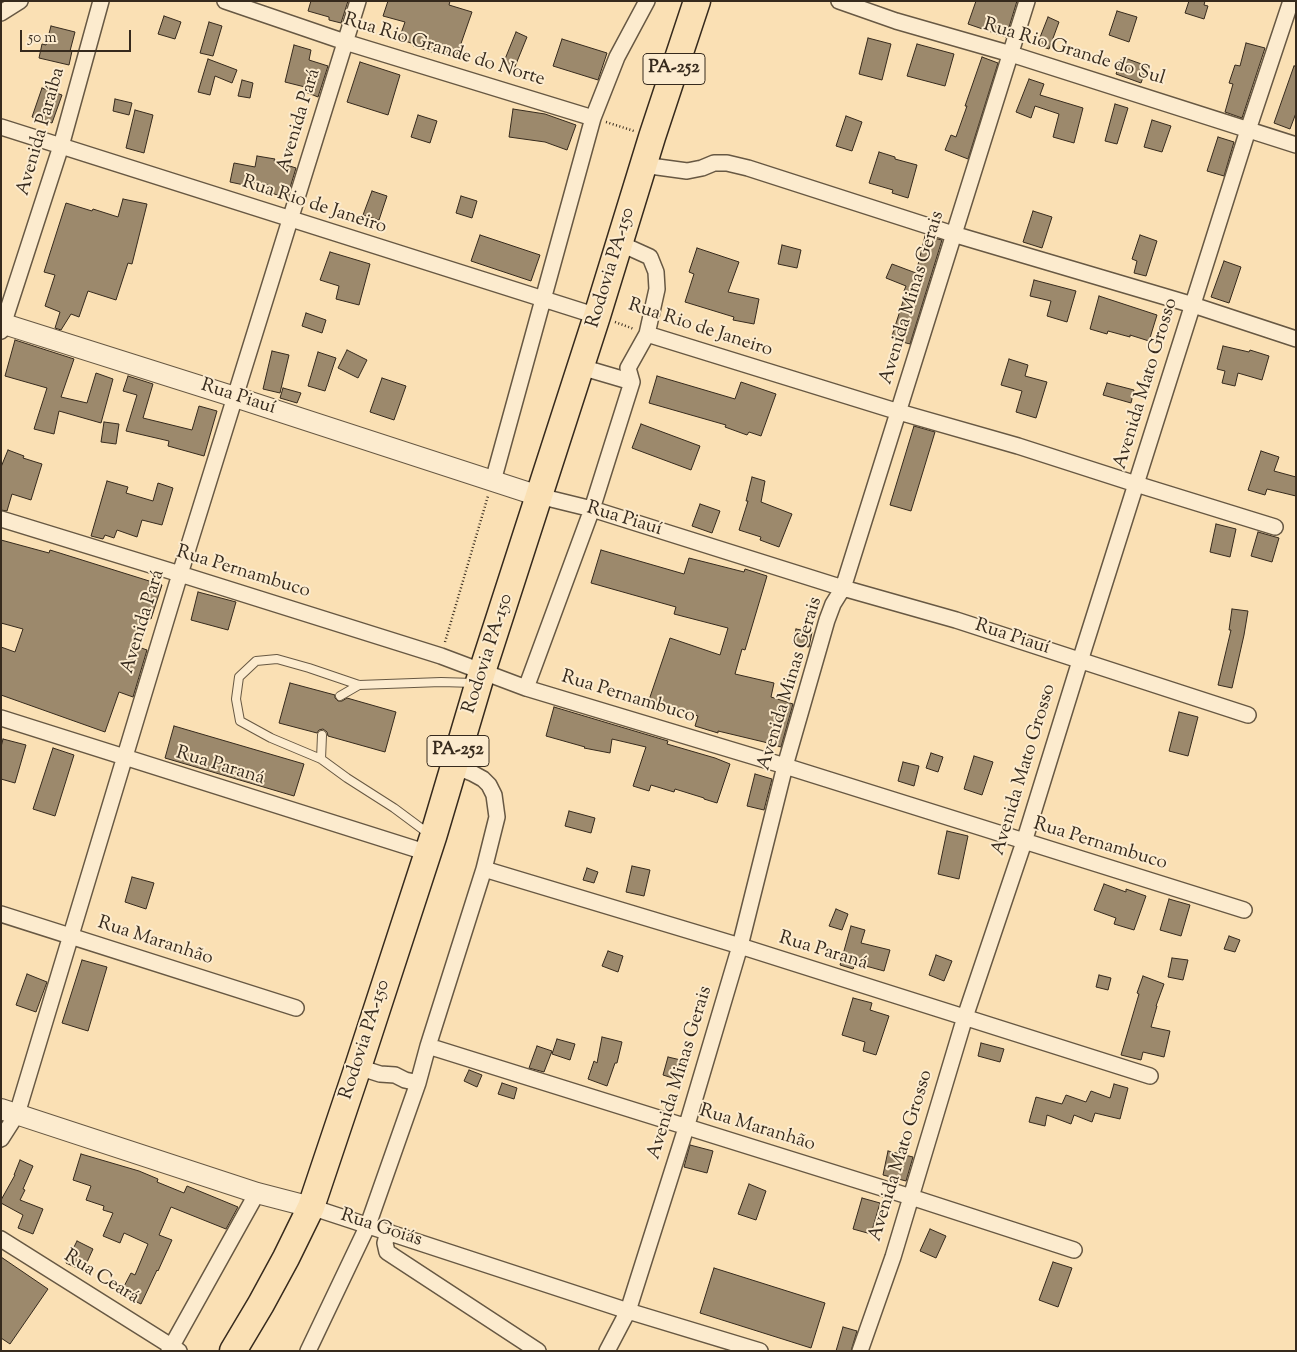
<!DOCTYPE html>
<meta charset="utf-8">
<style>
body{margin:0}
#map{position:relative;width:1297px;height:1352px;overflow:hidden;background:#fae0b4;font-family:"Sorts Mill Goudy",serif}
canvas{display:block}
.frame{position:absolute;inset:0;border:2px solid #362a1d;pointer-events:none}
.scale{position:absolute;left:20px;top:30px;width:111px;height:22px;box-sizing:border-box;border:2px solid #362a1d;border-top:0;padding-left:6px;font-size:15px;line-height:18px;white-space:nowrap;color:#362a1d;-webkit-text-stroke:4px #fcebce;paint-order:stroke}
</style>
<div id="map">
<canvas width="1297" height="1352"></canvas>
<div class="frame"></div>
<div class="scale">50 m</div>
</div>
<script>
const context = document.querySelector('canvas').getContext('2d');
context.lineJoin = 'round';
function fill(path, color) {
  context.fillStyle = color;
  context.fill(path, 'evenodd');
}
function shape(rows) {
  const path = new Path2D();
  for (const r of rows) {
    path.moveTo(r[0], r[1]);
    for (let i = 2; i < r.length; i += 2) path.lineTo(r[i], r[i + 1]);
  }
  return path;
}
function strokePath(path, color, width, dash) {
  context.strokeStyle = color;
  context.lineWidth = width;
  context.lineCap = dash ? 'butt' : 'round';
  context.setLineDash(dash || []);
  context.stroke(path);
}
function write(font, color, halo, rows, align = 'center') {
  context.font = font + ' "Sorts Mill Goudy",serif';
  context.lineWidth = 4;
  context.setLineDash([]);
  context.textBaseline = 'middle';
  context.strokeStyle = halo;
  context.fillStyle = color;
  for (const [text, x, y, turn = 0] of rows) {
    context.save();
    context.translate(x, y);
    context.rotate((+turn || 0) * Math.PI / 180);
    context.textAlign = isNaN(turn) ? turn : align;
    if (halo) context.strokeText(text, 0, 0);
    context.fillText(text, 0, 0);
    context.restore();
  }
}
const building = shape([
 [311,1,348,1,341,23,329,20,329,17,308,11,311,1],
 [388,1,450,1,449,5,472,12,457,55,436,49,435,53,413,46,414,44,399,39,405,22,383,16,388,1],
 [976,1,1017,1,1006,37,968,24,976,1],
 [1189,1,1205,1,1204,5,1208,6,1204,19,1185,13,1189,1],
 [1117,11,1137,17,1129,42,1109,35,1117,11],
 [164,16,181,22,175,39,158,34,164,16],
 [1048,17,1059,22,1049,49,1037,45,1048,17],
 [209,22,222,26,213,56,200,53,209,22],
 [51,26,75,32,70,51,72,51,69,65,39,58,42,44,46,45,51,26],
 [516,32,527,37,514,69,503,64,516,32],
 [868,38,891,44,882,80,859,74,868,38],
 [562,39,607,53,598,80,553,66,562,39],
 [1246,43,1265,48,1242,118,1225,112,1233,84,1229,83,1235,65,1240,66,1246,43],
 [917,44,954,54,945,86,907,76,917,44],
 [294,45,311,50,309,60,328,66,318,97,303,91,305,87,285,82,294,45],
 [982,57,998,63,968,159,945,150,951,135,956,137,967,106,965,106,982,57],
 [1122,57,1147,66,1141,83,1116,74,1122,57],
 [208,59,237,70,232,83,215,76,210,95,198,92,208,59],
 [360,62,400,75,388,115,347,102,360,62],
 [1294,66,1296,66,1296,113,1290,129,1274,123,1294,66],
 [1029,79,1044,84,1040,95,1083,108,1074,143,1053,137,1059,114,1035,106,1031,118,1016,112,1029,79],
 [242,80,253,83,250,98,238,96,242,80],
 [42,88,62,95,52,123,32,117,42,88],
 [115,99,132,103,129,115,113,111,115,99],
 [1115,104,1128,108,1117,144,1105,141,1115,104],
 [513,109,545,114,576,125,567,150,545,142,509,137,513,109],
 [135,110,153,115,144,153,126,148,135,110],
 [418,115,437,121,430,143,411,137,418,115],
 [846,116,862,122,852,151,836,146,846,116],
 [1152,120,1171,126,1162,152,1144,147,1152,120],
 [1218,137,1234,142,1224,176,1207,171,1218,137],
 [879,152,895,157,895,159,917,165,908,198,892,193,893,190,869,183,879,152],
 [257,156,275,159,274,161,296,168,287,198,271,193,273,186,245,181,244,185,230,182,234,163,255,167,257,156],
 [372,191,387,196,379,220,363,215,372,191],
 [461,196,477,201,472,218,456,213,461,196],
 [123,199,147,204,132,264,128,263,116,300,88,291,79,317,71,314,61,330,55,328,60,312,45,306,55,275,44,272,66,203,92,211,93,209,118,217,123,199],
 [1033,211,1052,217,1042,248,1023,242,1033,211],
 [480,235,540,255,531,281,471,261,480,235],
 [1140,235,1157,241,1146,276,1134,273,1137,261,1132,259,1140,235],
 [925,236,942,240,910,344,891,339,906,292,904,291,906,286,886,278,892,264,916,273,925,236],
 [782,245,801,250,797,268,778,264,782,245],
 [697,248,739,262,728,292,759,299,754,324,733,320,734,317,685,302,694,274,689,272,697,248],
 [330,252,370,264,359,305,336,299,339,286,320,280,330,252],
 [1224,261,1241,267,1229,303,1211,297,1224,261],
 [1034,280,1076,291,1067,322,1047,316,1051,301,1030,296,1034,280],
 [1099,296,1157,315,1149,341,1130,335,1130,337,1108,331,1107,334,1090,329,1099,296],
 [306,313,326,320,322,333,302,326,306,313],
 [15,340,74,359,61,397,87,403,96,373,113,379,101,423,59,411,54,434,34,429,47,388,5,376,15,340],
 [1223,346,1249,352,1250,350,1269,356,1262,380,1238,373,1235,386,1222,383,1225,371,1217,369,1223,346],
 [347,350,367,360,358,378,338,368,347,350],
 [272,351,289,355,280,393,263,389,272,351],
 [318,352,336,358,325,391,308,386,318,352],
 [1009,359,1028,365,1025,376,1047,382,1036,418,1016,412,1022,391,1001,385,1009,359],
 [128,376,153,384,143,418,192,430,199,406,217,411,204,456,168,446,169,441,126,431,137,395,123,391,128,376],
 [657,376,735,399,741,382,776,394,761,436,749,432,747,435,725,427,726,425,649,403,657,376],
 [382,378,406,386,394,420,370,412,382,378],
 [1107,383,1134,390,1131,403,1103,395,1107,383],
 [283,388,301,393,297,403,280,398,283,388],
 [104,422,119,424,116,444,101,442,104,422],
 [641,424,700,446,691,470,632,448,641,424],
 [914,426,935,432,911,511,890,505,914,426],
 [8,450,24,456,23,458,42,464,31,500,12,494,7,511,1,510,1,467,8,450],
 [1261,451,1279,457,1274,471,1296,477,1296,496,1267,489,1265,495,1248,490,1261,451],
 [752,477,765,481,761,502,792,514,779,547,760,540,761,537,739,530,748,501,746,501,752,477],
 [107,481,128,487,126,493,153,501,158,483,173,488,162,525,142,520,137,537,117,530,114,538,105,535,103,539,91,536,107,481],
 [700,504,720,511,712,533,692,526,700,504],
 [1216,524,1236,529,1230,557,1210,552,1216,524],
 [1258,532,1279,538,1272,562,1251,556,1258,532],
 [1,540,49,553,50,550,162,585,151,619,142,616,133,645,147,650,133,697,119,692,105,732,1,695,1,647,15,652,23,629,1,623,1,540],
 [601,550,684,574,689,558,744,572,745,569,767,576,745,650,742,649,735,674,774,683,771,697,793,704,781,747,764,742,718,731,718,733,695,726,698,716,649,700,670,638,720,655,728,628,674,614,676,607,591,583,601,550],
 [198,592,236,602,228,630,191,620,198,592],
 [1232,609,1248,611,1244,635,1232,688,1218,685,1231,630,1229,630,1232,609],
 [796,629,812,632,809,647,793,644,796,629],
 [290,683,335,695,335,698,338,701,342,701,347,698,396,712,385,752,328,736,327,732,323,729,319,730,317,733,279,723,290,683],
 [554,707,668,741,667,744,715,758,730,764,717,803,704,799,704,798,675,789,674,792,651,785,649,791,633,786,646,747,612,739,610,753,584,748,585,747,546,736,554,707],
 [1179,712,1198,717,1188,756,1169,751,1179,712],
 [174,726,304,764,294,796,165,758,174,726],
 [3,739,26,745,15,783,1,779,1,747,3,739],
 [53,748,74,755,55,816,33,809,53,748],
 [931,753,943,757,938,772,926,768,931,753],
 [974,756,993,762,982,795,964,789,974,756],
 [903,762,919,766,914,786,898,781,903,762],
 [755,774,772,779,764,810,747,806,755,774],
 [569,811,595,818,591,833,565,826,569,811],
 [947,831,968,836,959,879,938,874,947,831],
 [632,866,650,870,644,896,626,892,632,866],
 [587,868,598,872,594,883,583,880,587,868],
 [132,877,154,883,146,909,125,902,132,877],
 [1104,884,1126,892,1126,889,1146,896,1134,930,1114,924,1116,918,1094,910,1104,884],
 [1169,899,1190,905,1181,936,1160,930,1169,899],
 [836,909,848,914,842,930,829,926,836,909],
 [851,926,865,930,861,943,890,950,884,971,855,963,853,969,840,965,851,926],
 [1229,936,1240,940,1235,952,1224,949,1229,936],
 [608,951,623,956,618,972,602,966,608,951],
 [936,955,952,961,944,981,929,975,936,955],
 [1172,958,1188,960,1183,980,1168,977,1172,958],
 [82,960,107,967,88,1031,62,1023,82,960],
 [27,974,47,982,36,1012,16,1005,27,974],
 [1099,975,1111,978,1108,990,1096,987,1099,975],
 [1143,976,1164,984,1156,1006,1157,1006,1151,1027,1170,1031,1164,1057,1143,1052,1141,1060,1121,1055,1139,994,1137,993,1143,976],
 [853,998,872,1003,870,1010,889,1016,876,1055,863,1051,865,1042,842,1035,853,998],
 [602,1037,622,1042,617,1063,615,1063,607,1086,588,1079,594,1061,597,1063,602,1037],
 [557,1039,575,1044,570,1060,552,1054,557,1039],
 [981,1043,1004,1049,1000,1062,978,1056,981,1043],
 [537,1046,552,1051,544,1072,529,1068,537,1046],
 [668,1057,685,1061,679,1080,663,1075,668,1057],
 [469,1070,482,1075,477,1087,464,1081,469,1070],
 [502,1083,517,1088,514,1099,498,1094,502,1083],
 [1114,1084,1128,1088,1120,1119,1095,1113,1092,1122,1074,1115,1071,1124,1047,1115,1045,1126,1029,1122,1036,1097,1062,1104,1066,1095,1086,1102,1091,1091,1110,1098,1114,1084],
 [690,1145,713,1151,707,1173,684,1167,690,1145],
 [888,1151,913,1157,906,1181,883,1175,888,1151],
 [81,1154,139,1171,158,1179,157,1182,184,1193,187,1186,238,1207,226,1229,171,1207,159,1235,172,1240,158,1271,157,1270,141,1304,120,1294,131,1273,135,1275,148,1244,124,1233,120,1243,103,1236,113,1213,103,1210,104,1206,86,1200,91,1186,73,1180,81,1154],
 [20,1160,33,1166,23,1189,25,1190,20,1200,43,1209,33,1234,18,1228,23,1215,1,1203,1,1200,15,1175,14,1175,20,1160],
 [749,1184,766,1191,756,1220,738,1214,749,1184],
 [862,1198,880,1203,871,1234,853,1229,862,1198],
 [930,1229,946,1236,936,1258,920,1251,930,1229],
 [77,1241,93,1249,83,1271,66,1263,77,1241],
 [1,1257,48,1289,10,1344,1,1338,1,1257],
 [1053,1262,1072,1268,1058,1307,1039,1300,1053,1262],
 [714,1268,825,1303,811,1348,700,1313,714,1268],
 [843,1327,857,1331,851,1351,836,1351,843,1327]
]);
fill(building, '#9c896c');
strokePath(building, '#362a1d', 1);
const service = shape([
 [340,696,359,685],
 [321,759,322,735],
 [429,834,394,808,347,778,321,759,271,738,240,721,236,699,239,677,256,661,277,659,309,668,359,685,441,682,474,683]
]);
const minor = shape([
 [225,1,345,42,593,118],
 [839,1,896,21,1011,54,1296,145],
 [1,13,20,1],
 [1,127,597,316],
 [643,165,687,171,702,168,714,163,727,163,748,168,953,234,1193,305,1296,339],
 [1,331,61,146,101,1],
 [647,334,899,412,1018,446,1136,484,1275,527],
 [581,367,632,382],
 [493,481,593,118,617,57,647,1],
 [539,496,592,509,843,588,956,620,1248,715],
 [1,519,180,574,441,656,526,688,785,766,1244,910],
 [526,688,592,509,632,382,628,368,647,334,657,289,656,272,650,257,619,243],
 [1,718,428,853],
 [484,869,740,946,1150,1076],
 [1,914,296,1008],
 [428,1046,911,1197,1074,1250],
 [358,1067,380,1074,395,1075,405,1080,418,1083],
 [1,1139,17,1114,180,574,358,1],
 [311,1207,628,1311,760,1351],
 [388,1231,385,1243,387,1252,538,1351],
 [1,1239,179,1351],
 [169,1351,257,1193],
 [308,1351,368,1225,418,1083,428,1046,484,869,497,817,494,795,489,785,483,779,472,773,454,766],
 [607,1351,628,1311,686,1128,740,946,785,766,827,620,833,604,843,588,1027,1],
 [860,1351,893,1257,965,1017,1024,842,1080,661,1248,130,1291,1]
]);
const tertiary = shape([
 [1,323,235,397,539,496],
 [1,1109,257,1193,311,1207]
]);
const trunk = shape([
 [233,1351,261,1304,286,1258,311,1207,358,1067,433,837,482,672,597,316,652,137,697,1]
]);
strokePath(service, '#675843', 10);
strokePath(minor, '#675843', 18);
strokePath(tertiary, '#675843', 22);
strokePath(trunk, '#362a1d', 29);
strokePath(shape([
 [606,122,634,131],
 [615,322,634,329],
 [445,642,488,496]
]), '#362a1d', 2.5, [1, 2.5]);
strokePath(service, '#fcebce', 8);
strokePath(minor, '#fcebce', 15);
strokePath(tertiary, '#fcebce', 20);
strokePath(trunk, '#fae0b4', 26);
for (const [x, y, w] of [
 [674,69,62],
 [458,751,62]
]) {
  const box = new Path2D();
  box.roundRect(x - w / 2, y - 15.5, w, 31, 4);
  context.fillStyle = '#fcebce';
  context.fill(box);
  strokePath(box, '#362a1d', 1);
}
write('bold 18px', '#362a1d', null, [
 ["PA-252",674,69],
 ["PA-252",458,751]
]);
write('19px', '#362a1d', '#fcebce', [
 ["Rua Rio Grande do Norte",444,51,17],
 ["Rua Rio Grande do Sul",1074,53,17],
 ["Avenida Pará",300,121,-73],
 ["Avenida Paraíba",42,132,-74],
 ["Rua Rio de Janeiro",314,206,18],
 ["Rodovia PA-150",612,268,-73],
 ["Avenida Minas Gerais",913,298,-73],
 ["Rua Rio de Janeiro",700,329,18],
 ["Avenida Mato Grosso",1147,384,-73],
 ["Rua Piauí",238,398,18],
 ["Rua Piauí",624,520,17],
 ["Rua Pernambuco",243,573,17],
 ["Avenida Pará",144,622,-73],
 ["Rua Piauí",1012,638,18],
 ["Rodovia PA-150",489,654,-72],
 ["Avenida Minas Gerais",791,684,-73],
 ["Rua Pernambuco",628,698,17],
 ["Rua Paraná",220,767,17],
 ["Avenida Mato Grosso",1025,770,-73],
 ["Rua Pernambuco",1100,845,17],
 ["Rua Maranhão",155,942,18],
 ["Rua Paraná",823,952,17],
 ["Rodovia PA-150",366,1040,-72],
 ["Avenida Minas Gerais",681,1073,-73],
 ["Rua Maranhão",757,1129,17],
 ["Avenida Mato Grosso",902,1156,-73],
 ["Rua Goiás",381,1229,18],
 ["Rua Ceará",101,1278,32]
]);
</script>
